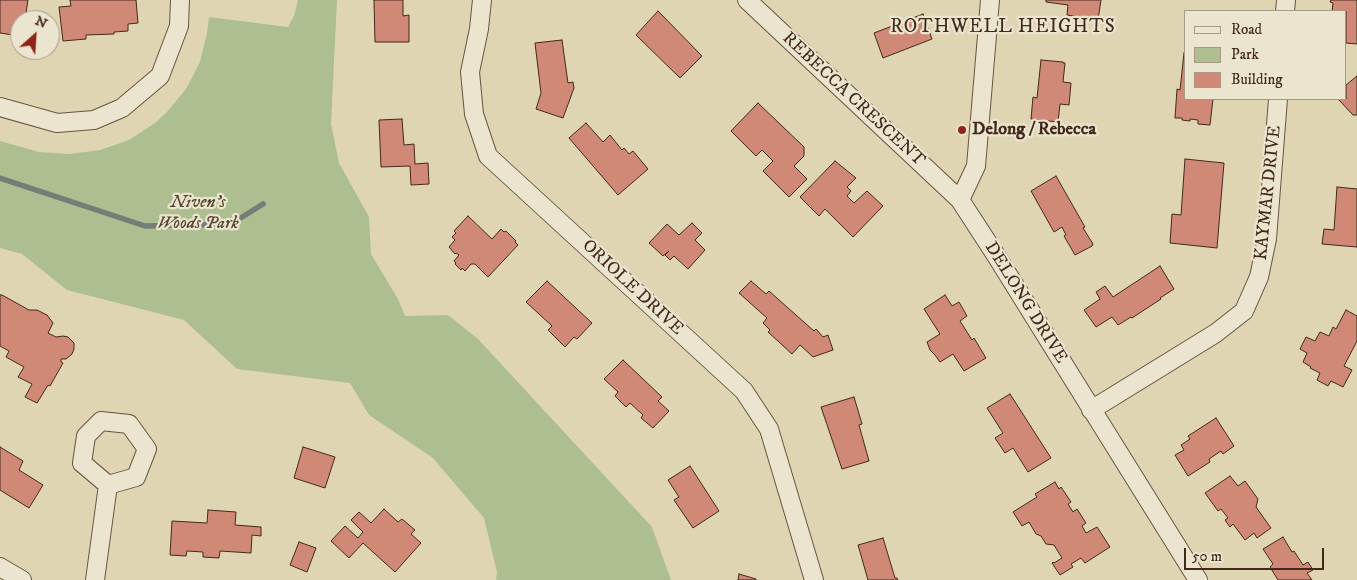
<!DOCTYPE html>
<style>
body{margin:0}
#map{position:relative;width:1357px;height:580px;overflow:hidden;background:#e0d5b3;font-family:"IM FELL DW Pica",serif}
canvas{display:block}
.legend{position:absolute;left:1184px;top:10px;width:162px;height:90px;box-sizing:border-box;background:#ebe4ce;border:1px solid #a79986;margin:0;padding:6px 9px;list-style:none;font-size:15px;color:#42291a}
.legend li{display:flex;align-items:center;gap:10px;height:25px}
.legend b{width:25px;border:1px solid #a79986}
.north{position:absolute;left:10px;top:10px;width:50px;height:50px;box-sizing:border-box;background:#ebe4ce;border:1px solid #a79986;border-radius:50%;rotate:26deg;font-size:14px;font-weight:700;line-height:20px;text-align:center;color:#42291a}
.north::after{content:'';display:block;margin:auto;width:18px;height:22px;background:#8f2418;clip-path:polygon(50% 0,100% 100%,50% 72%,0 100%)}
.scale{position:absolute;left:1184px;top:548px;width:140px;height:22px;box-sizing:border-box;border:2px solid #42291a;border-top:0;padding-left:6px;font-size:15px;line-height:18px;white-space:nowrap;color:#42291a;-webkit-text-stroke:4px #ebe4ce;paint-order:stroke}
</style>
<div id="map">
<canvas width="1357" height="580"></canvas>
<ul class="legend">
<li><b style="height:6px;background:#ebe4ce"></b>Road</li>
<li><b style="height:14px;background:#adbe91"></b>Park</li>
<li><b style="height:14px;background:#d08977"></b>Building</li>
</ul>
<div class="north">N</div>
<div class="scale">50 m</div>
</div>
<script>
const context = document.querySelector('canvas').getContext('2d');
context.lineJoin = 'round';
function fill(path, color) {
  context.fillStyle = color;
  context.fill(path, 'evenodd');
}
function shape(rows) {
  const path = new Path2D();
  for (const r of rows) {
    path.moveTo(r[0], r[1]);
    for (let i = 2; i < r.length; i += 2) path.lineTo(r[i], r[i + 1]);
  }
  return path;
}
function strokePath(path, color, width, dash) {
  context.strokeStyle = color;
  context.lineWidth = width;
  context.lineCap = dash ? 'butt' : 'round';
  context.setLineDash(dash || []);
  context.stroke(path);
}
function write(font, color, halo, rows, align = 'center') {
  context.font = font + ' "IM FELL DW Pica",serif';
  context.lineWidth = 4.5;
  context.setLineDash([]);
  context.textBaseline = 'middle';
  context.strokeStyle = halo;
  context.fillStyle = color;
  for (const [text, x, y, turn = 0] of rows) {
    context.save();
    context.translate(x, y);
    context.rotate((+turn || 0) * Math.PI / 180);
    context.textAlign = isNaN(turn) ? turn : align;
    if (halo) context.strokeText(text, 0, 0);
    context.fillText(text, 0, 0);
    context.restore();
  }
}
fill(shape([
 [298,0,337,0,331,124,339,163,369,217,371,254,398,299,405,316,448,315,478,339,652,527,671,580,496,580,497,572,484,518,433,458,369,415,350,383,237,369,184,320,67,290,22,254,0,248,0,141,39,152,70,154,100,150,129,140,155,123,166,113,186,89,200,62,207,33,209,17,288,27,294,16]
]), '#adbe91');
strokePath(shape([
 [0,178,145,226,231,224,263,204]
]), '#747e77', 5.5);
const building = shape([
 [0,0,28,0,25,20,20,20,20,36,0,33,0,0],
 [70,0,136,0,138,23,128,24,128,31,114,32,114,34,86,35,86,39,63,41,59,7,71,6,70,0],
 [374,0,403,0,403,16,409,15,409,42,375,42,374,0],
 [1046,0,1101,0,1098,20,1067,15,1068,5,1046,2,1046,0],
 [1331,0,1357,0,1357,44,1346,43,1346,11,1332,11,1333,3,1330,2,1331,0],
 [658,11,702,56,680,78,636,35,658,11],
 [923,14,932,39,883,58,874,33,923,14],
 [562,40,568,83,573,82,574,88,563,118,536,109,541,93,535,43,562,40],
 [1184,53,1186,53,1186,99,1213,99,1210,125,1198,124,1198,120,1190,119,1190,121,1182,120,1182,118,1175,118,1177,89,1180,90,1184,53],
 [1041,60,1063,62,1063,63,1065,63,1063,82,1071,83,1069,105,1060,104,1058,122,1031,119,1033,97,1037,98,1041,60],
 [1357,76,1357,115,1353,115,1338,99,1346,99,1346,85,1357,76],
 [758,103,804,147,804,156,794,166,807,179,789,197,763,171,773,161,762,150,756,156,731,131,758,103],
 [402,119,404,145,414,144,415,164,428,163,429,184,411,185,410,166,381,167,379,120,402,119],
 [586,123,603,142,610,135,622,150,624,148,629,154,633,151,648,169,618,195,569,138,586,123],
 [1185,159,1224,163,1217,248,1170,243,1172,214,1181,215,1185,159],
 [835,161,856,178,847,187,851,191,847,196,854,203,867,191,883,206,853,237,825,209,819,216,800,197,835,161],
 [1056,176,1085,227,1083,228,1093,244,1092,246,1075,255,1064,236,1066,235,1062,227,1054,232,1031,191,1056,176],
 [1337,187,1357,189,1357,247,1322,244,1324,229,1334,230,1337,187],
 [468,216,492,239,501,229,504,232,506,231,516,241,515,242,518,245,488,277,475,264,471,264,465,271,462,268,461,270,455,264,456,263,454,261,459,255,456,253,455,254,449,247,455,240,452,237,456,233,454,231,468,216],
 [692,223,702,233,695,240,705,250,688,269,674,256,670,260,665,255,669,251,663,256,649,243,667,224,679,235,692,223],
 [1160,266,1174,289,1160,298,1161,299,1132,318,1131,317,1118,325,1112,317,1096,327,1084,310,1100,299,1096,292,1105,286,1113,297,1160,266],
 [547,281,592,323,577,339,574,337,565,347,548,330,552,326,526,302,547,281],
 [751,281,766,294,769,291,814,331,816,329,823,337,828,335,833,350,813,357,800,345,792,354,768,332,770,330,763,323,767,318,739,293,751,281],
 [0,295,2,295,29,310,37,310,47,315,53,323,48,333,56,337,63,336,68,337,74,343,74,349,72,354,66,359,61,359,61,362,63,363,50,386,48,385,37,403,25,397,32,384,18,377,24,367,6,357,9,351,0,346,0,295],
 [945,295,952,306,959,302,967,316,960,321,972,340,974,338,986,358,964,371,953,354,940,362,935,355,930,350,927,342,940,334,924,309,945,295],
 [1346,310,1357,316,1357,341,1344,366,1352,370,1343,387,1331,381,1328,386,1317,380,1320,373,1310,368,1311,367,1303,362,1307,353,1300,349,1306,337,1315,341,1320,332,1329,336,1333,327,1336,329,1346,310],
 [623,360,662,397,658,401,669,411,653,428,641,418,643,415,630,403,626,407,615,396,618,392,604,379,623,360],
 [1010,394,1051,458,1028,472,1013,448,1005,453,995,438,1003,433,987,408,1010,394],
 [854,397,862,424,859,425,869,461,842,469,821,407,854,397],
 [1216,418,1234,446,1223,454,1221,451,1209,459,1210,462,1188,476,1175,455,1184,450,1181,445,1190,439,1188,436,1216,418],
 [0,447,23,461,19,470,43,485,29,508,0,490,0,447],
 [303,447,335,457,325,488,294,478,303,447],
 [690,466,719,511,693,528,674,500,679,497,668,480,690,466],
 [1230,476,1238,486,1245,481,1258,499,1256,507,1271,528,1257,538,1254,533,1245,540,1233,524,1230,527,1225,520,1228,518,1221,509,1218,511,1205,493,1230,476],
 [1055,482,1059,489,1061,487,1071,502,1068,504,1073,512,1077,509,1086,523,1082,526,1086,533,1097,527,1110,547,1085,563,1081,558,1071,564,1073,567,1060,575,1052,563,1053,562,1054,563,1062,558,1054,545,1046,544,1041,536,1036,534,1029,522,1022,526,1013,512,1037,497,1035,494,1055,482],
 [384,509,398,522,402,519,415,530,411,534,421,543,395,572,363,543,349,558,331,541,345,526,358,538,363,532,351,520,359,512,371,523,384,509],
 [208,510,236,512,235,525,261,527,261,536,252,535,251,553,220,551,219,558,203,557,203,552,187,551,186,556,170,555,172,521,207,523,208,510],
 [1283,537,1292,552,1294,551,1303,565,1308,562,1313,570,1307,573,1312,580,1278,580,1270,567,1273,564,1263,549,1283,537],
 [883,538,895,578,897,578,898,580,868,580,858,545,883,538],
 [299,542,316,548,307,572,290,565,299,542],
 [739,574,756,579,756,580,738,580,739,574]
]);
fill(building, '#d08977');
strokePath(building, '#42291a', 1);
const minor = shape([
 [482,0,479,29,470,72,474,114,488,156,744,391,769,429,814,580],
 [747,0,960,200,997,257,1198,580],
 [1285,11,1286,0],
 [0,107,57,123,94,120,122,108,160,76,179,26,180,0],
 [960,200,976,166,990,0],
 [1091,410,1216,333,1244,311,1259,277,1267,239,1278,99],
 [101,421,129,424,147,449,136,477,108,485,82,463,86,436,101,421],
 [0,567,22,580],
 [95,580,108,485]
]);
strokePath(minor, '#6a5440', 20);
strokePath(minor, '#ebe4ce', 18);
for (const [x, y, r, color] of [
 [962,130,5,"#8f2418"]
]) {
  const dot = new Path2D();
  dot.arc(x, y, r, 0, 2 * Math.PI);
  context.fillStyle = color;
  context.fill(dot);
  strokePath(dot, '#ebe4ce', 2);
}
write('18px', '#42291a', '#ebe4ce', [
 ["REBECCA CRESCENT",853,100,43],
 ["KAYMAR DRIVE",1269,193,-84],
 ["ORIOLE DRIVE",632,288,43],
 ["DELONG DRIVE",1025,303,58]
]);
write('bold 18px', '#42291a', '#ebe4ce', [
 ["Delong / Rebecca",972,130]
], 'left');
write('italic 18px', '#574732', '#ebe4ce', [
 ["Niven's",198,203],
 ["Woods Park",198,224]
]);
context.letterSpacing = '1px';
write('19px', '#42291a', '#ebe4ce', [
 ["ROTHWELL HEIGHTS",1003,28]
]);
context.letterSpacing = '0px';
</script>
